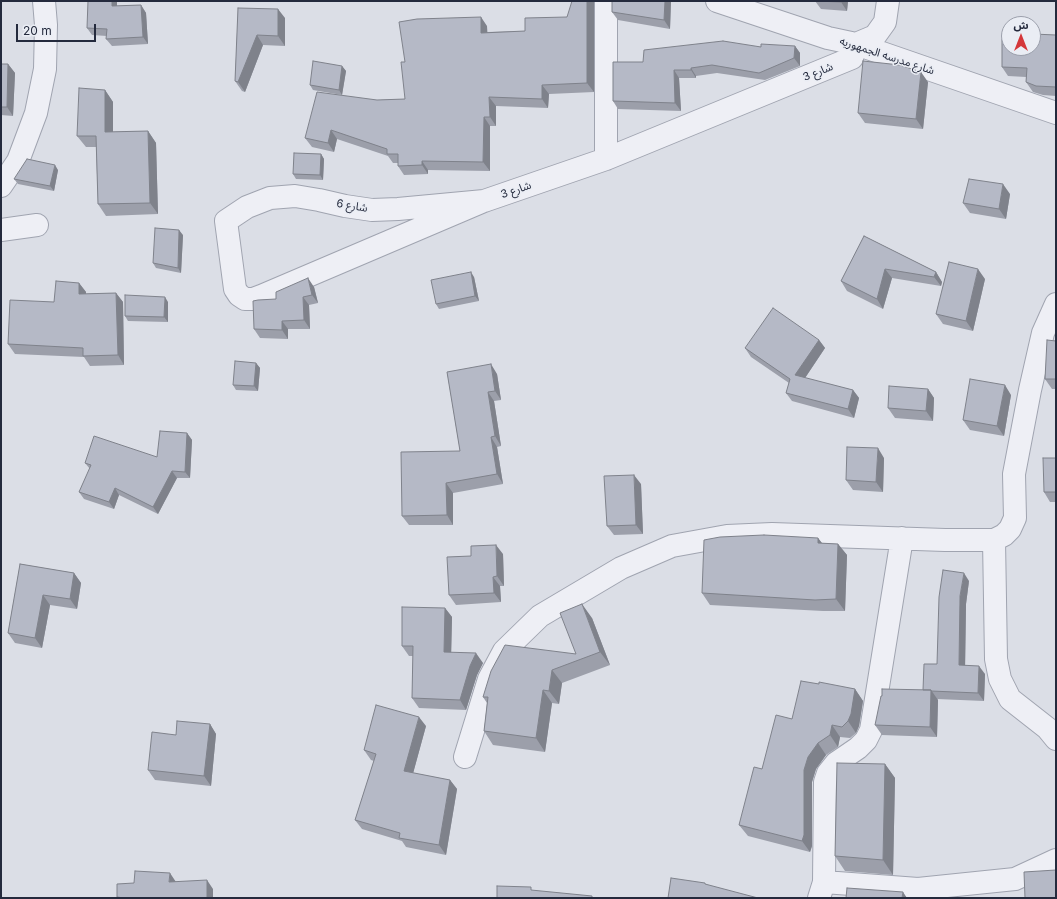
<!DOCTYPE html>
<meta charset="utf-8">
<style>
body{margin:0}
#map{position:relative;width:1057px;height:899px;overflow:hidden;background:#dbdee6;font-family:Inter,"Noto Sans Arabic",sans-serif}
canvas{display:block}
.frame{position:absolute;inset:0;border:2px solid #242a3d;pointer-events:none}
.north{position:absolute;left:1001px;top:16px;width:40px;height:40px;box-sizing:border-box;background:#eaedf4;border:1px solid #9b9fab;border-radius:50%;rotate:0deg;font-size:11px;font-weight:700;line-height:16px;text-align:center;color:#242a3d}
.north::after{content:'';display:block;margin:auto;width:14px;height:18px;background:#d4373a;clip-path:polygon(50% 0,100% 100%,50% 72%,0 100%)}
.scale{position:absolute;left:16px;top:24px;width:80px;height:18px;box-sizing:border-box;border:2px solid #242a3d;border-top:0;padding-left:5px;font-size:12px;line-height:14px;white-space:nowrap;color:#242a3d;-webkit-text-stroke:3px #eaedf4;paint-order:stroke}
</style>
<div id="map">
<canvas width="1057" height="899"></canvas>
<div class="frame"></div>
<div class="north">ش</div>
<div class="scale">20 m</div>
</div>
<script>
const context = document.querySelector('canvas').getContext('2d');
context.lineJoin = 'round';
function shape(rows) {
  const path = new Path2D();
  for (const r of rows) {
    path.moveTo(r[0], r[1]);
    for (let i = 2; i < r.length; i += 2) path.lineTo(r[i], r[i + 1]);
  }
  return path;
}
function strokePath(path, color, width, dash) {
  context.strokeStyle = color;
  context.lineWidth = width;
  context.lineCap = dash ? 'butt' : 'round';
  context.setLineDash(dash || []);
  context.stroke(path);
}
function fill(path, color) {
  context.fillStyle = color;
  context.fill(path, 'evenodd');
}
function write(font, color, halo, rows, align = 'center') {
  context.font = font + ' Inter,"Noto Sans Arabic",sans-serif';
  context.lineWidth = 3;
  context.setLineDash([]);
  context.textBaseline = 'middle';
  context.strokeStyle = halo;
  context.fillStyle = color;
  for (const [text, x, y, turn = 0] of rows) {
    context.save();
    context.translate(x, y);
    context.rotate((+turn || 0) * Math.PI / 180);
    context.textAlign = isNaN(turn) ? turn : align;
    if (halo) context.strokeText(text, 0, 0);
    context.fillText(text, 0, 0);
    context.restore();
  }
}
const street = shape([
 [717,1,828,38,856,44,1056,113],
 [606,159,606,1],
 [1,186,18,161,36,113,45,69,46,25,44,1],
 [484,201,398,209,372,210,345,206,319,200,295,196,270,198,247,207,226,221,235,289,239,295,245,299,253,299,261,296,484,201,606,159,852,58,856,44,875,36,885,22,888,1],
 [1,230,37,225],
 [994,540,996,659,1000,679,1010,699,1047,728,1056,739],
 [465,757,489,679,504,651,540,616,621,568,672,546,727,536,772,534,945,540,994,540,1004,535,1010,529,1015,518,1014,474,1030,390,1043,333,1056,304],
 [824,882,918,889,1015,879,1056,860],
 [819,898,824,882,825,782,828,773,836,763,858,748,866,740,871,730,902,538]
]);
strokePath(street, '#a0a4b0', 24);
strokePath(street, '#eeeff5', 22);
fill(shape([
 [117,1,117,6,141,5,146,13,148,44,112,46,106,39,107,36,92,35,87,28],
 [594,1,594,92,549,94,548,108,496,106,496,126,490,126,490,171,428,170,428,174,404,175,398,166,398,163,393,163,388,156,337,139,334,152,312,147,305,138,377,100,405,99,405,62,487,26,487,32,525,31,567,17],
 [671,1,670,29,618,20,612,12],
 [815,1,848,1,847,11,821,9],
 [238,8,285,18,285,46,263,45,245,92,242,91,235,81],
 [1056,35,1056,96,1043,95,1033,92,1026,82,1026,77,1008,76,1002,67,1009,48],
 [795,46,800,53,800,66,765,80,717,73,696,76,696,78,679,78,681,111,618,109,613,101,643,62],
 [1,64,8,64,15,73,13,116,1,115],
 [342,66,346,71,342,95,313,90,310,85],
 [928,82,923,129,865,123,858,113],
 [105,90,113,102,113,132,148,131,156,143,158,214,106,216,98,204,96,147,86,147,77,136],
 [321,154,324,159,323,180,296,179,293,174],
 [58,170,54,191,18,184,14,179],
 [1010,194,1006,219,970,213,963,203],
 [183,235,181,273,156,268,153,263],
 [864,236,936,272,942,282,941,286,892,278,883,309,847,291,841,281],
 [474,277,479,301,439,309,436,304],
 [985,279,973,331,943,324,936,314],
 [79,283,86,292,86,294,116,293,123,302,124,365,90,366,84,357,15,354,8,344,54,302],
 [314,287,318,303,309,305,310,329,288,329,288,339,260,338,254,329,276,299],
 [168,302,168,322,128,321,125,316],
 [819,340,825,348,805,378,853,390,859,398,854,418,792,401,786,393,789,383,751,357,745,348],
 [1056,341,1056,389,1052,389,1045,379],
 [256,363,260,368,258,391,236,390,233,385],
 [447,372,497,374,501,400,494,401,501,446,497,447,503,484,453,493,453,525,409,525,402,516,460,451],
 [928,389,934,398,933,421,895,418,888,408],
 [1011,395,1004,436,970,430,963,420],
 [187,433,192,440,190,478,177,478,158,514,119,495,114,509,84,499,79,492,90,469,85,463,157,457],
 [884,458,883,492,853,490,846,480],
 [1056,458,1056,502,1050,502,1044,492],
 [641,484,643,534,614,535,607,526],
 [818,538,822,543,838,544,847,555,845,611,823,611,710,605,702,593],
 [503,554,504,586,500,586,501,602,456,605,449,595],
 [20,564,74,573,81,583,77,609,50,605,42,648,15,643,8,633],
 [969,581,966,604,965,665,985,674,984,701,937,699,938,700,937,737,882,735,875,725,923,690,937,664],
 [445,608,452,617,451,653,483,663,477,675,466,710,419,708,412,698,413,656,409,656,402,646],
 [592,618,610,665,562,683,559,704,552,703,545,752,493,745,484,731,487,703,483,697,576,654],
 [819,684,855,689,863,701,859,726,856,733,850,738,840,737,838,747,826,755,816,769,812,782,812,846,810,852,748,836,739,825,762,769,792,719],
 [210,724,216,734,211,786,155,780,148,770,176,735],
 [426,726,413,773,450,780,457,789,446,855,406,847,402,841,362,829,355,820,374,761,371,760,364,750],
 [885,764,895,778,893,875,845,871,835,856]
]), '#9c9faa');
fill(shape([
 [112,1,117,1,117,13,112,6],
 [587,1,594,1,594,92,587,83],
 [665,1,671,1,670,29,664,20],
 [841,1,848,1,847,11,841,2],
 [141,5,146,13,148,44,143,37],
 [278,9,285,18,285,46,278,36],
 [481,17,487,26,488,42,481,33],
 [257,35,263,45,245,92,238,82],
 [795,46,800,53,800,66,794,58],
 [8,64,15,73,13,116,7,107],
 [342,66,346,71,342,95,339,90],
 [691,68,696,76,696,78,691,70],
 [674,70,679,78,681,111,675,103],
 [921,72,928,82,923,129,916,119],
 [542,85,549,94,548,108,542,99],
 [105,90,113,102,113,144,105,132],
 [489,97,496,106,496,126,490,117],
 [484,117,490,126,490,171,483,162],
 [331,130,337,139,334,152,328,143],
 [148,131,156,143,158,214,150,203],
 [321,154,324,159,323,180,320,175],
 [422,161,428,170,428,174,422,165],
 [55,165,58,170,54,191,50,186],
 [1003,184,1010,194,1006,219,999,209],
 [179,230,183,235,181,273,178,268],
 [885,269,892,278,883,309,877,299],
 [978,269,985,279,973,331,966,321],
 [471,272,474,277,479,301,475,296],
 [936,272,942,282,941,286,934,277],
 [308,278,314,287,318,303,312,295],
 [79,283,86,292,85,303,79,294],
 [116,293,123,302,124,365,118,355],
 [165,297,168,302,168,322,164,317],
 [303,297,309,305,310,329,304,320],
 [282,321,288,329,288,339,282,330],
 [819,340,825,348,801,384,795,375],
 [256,363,260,368,258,391,254,386],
 [491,364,497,374,501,400,495,391],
 [1005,385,1011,395,1004,436,997,426],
 [928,389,934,398,933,421,926,411],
 [853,390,859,398,854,418,848,409],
 [488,392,494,401,501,446,495,436],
 [187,433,192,440,190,478,185,472],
 [491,437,497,447,503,484,497,474],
 [878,448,884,458,883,492,876,482],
 [172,471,177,478,158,514,153,507],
 [634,475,641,484,643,534,636,525],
 [446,483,453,493,453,525,447,515],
 [115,488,119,495,114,509,109,502],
 [818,538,827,550,818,543],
 [838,544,847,555,845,611,836,599],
 [496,545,503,554,504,586,497,576],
 [74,573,81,583,77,609,70,599],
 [964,573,969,581,966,604,965,673,959,665,960,596],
 [493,577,500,586,501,602,494,593],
 [43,595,50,605,42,648,35,638],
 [582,604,592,618,610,665,600,652],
 [445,608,452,617,451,662,444,652],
 [476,653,483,663,477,675,466,710,460,700,470,666],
 [979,666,985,674,984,701,978,693],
 [552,670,562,683,559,704,549,691],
 [855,689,863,701,859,726,856,733,848,721],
 [543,690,552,703,545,752,536,738],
 [931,690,938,700,937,737,930,727],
 [419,717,426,726,411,781,404,771],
 [210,724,216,734,211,786,204,776],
 [832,725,840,737,838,747,830,735],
 [818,743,826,755,816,769,812,782,812,846,810,852,802,841,804,770,808,757],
 [885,764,895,778,893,875,883,860],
 [450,780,457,789,446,855,439,845],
 [170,873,176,882,169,882],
 [207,880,213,889,213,898,207,898],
 [903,892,907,898,902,898]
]), '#7f828b');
const building = shape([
 [88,1,112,1,112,6,141,5,143,37,106,39,107,29,87,28,88,1],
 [572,1,587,1,587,83,542,85,542,99,489,97,490,117,484,117,483,162,422,161,422,165,398,166,398,154,387,154,387,149,331,130,328,143,305,138,317,92,377,100,405,99,401,62,405,62,399,22,417,19,481,17,481,33,525,31,525,18,567,17,572,1],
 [612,1,665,1,664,20,612,12,612,1],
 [815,1,841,1,841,2,815,1],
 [238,8,278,9,278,36,257,35,238,82,235,81,238,8],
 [1033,34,1056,35,1056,87,1036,86,1026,82,1027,68,1002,67,1002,39,1009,39,1009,48,1033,48,1033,34],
 [723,41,761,47,761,44,795,46,794,58,759,73,712,65,691,68,691,70,674,70,675,103,613,101,613,62,643,62,644,50,723,41],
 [313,61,342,66,339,90,310,85,313,61],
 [863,61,900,65,921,72,916,119,858,113,863,61],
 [1,64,8,64,7,107,1,107,1,64],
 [79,88,105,90,105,132,148,131,150,203,98,204,96,136,77,136,79,88],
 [294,153,321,154,320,175,293,174,294,153],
 [27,159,55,165,50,186,14,179,27,159],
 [969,179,1003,184,999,209,963,203,969,179],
 [155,228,179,230,178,268,153,263,155,228],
 [864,236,936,272,934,277,885,269,877,299,841,281,864,236],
 [949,262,978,269,966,321,936,314,949,262],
 [471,272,475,296,436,304,431,280,471,272],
 [308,278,312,295,303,297,304,320,282,321,282,330,254,329,253,301,258,300,276,299,276,292,308,278],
 [56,281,79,283,79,294,116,293,118,355,83,356,83,348,8,344,10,300,54,302,56,281],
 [125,295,165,297,164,317,125,316,125,295],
 [773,308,819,340,795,375,853,390,848,409,786,393,790,379,745,348,773,308],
 [1047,340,1056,341,1056,379,1045,379,1047,340],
 [235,361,256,363,254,386,233,385,235,361],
 [491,364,495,391,488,392,495,436,491,437,497,474,446,483,447,515,402,516,401,452,460,451,447,372,491,364],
 [970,379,1005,385,997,426,963,420,970,379],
 [889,386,928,389,926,411,888,408,889,386],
 [160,431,187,433,185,472,172,471,153,507,115,488,109,502,79,492,91,465,85,463,94,436,157,457,160,431],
 [847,447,878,448,876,482,846,480,847,447],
 [1043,458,1056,458,1056,492,1044,492,1043,458],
 [634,475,636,525,607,526,604,476,634,475],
 [764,535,818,538,818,543,838,544,836,599,815,600,702,593,704,540,720,537,764,535],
 [496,545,497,576,493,577,494,593,449,595,447,557,471,556,471,546,496,545],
 [20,564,74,573,70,599,43,595,35,638,8,633,20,564],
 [943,570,964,573,960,596,959,665,979,666,978,693,931,691,931,690,923,690,924,664,937,664,939,597,943,570],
 [582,604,600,652,552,670,549,691,543,690,536,738,484,731,488,697,483,697,491,671,505,645,576,654,560,613,582,604],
 [402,607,445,608,444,652,476,653,470,666,460,700,412,698,413,646,402,646,402,607],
 [801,681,819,684,819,682,855,689,851,714,848,721,842,727,832,725,830,735,818,743,808,757,804,770,804,835,802,841,739,825,754,767,762,769,776,715,792,719,801,681],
 [882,689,931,690,930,727,875,725,881,696,882,696,882,689],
 [376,705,419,717,404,771,450,780,439,845,399,838,400,833,355,820,376,754,364,750,376,705],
 [177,721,210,724,204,776,148,770,152,732,176,735,177,721],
 [837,763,885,764,883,860,835,856,837,763],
 [1056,870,1056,898,1025,898,1024,872,1056,870],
 [135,871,170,873,169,882,207,880,207,898,124,898,117,897,117,884,134,883,135,871],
 [671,878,705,883,705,884,758,898,668,898,671,878],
 [497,886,531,887,531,890,592,896,592,898,497,898,497,886],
 [847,888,903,892,902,898,846,898,847,888]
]);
fill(building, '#b5b9c6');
strokePath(building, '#7f828b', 1);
write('11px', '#242a3d', '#eaedf4', [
 ["شارع مدرسه الجمهوريه",887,56,18],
 ["شارع 3",818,72,-22],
 ["شارع 3",516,190,-19],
 ["شارع 6",352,206,9]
]);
</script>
